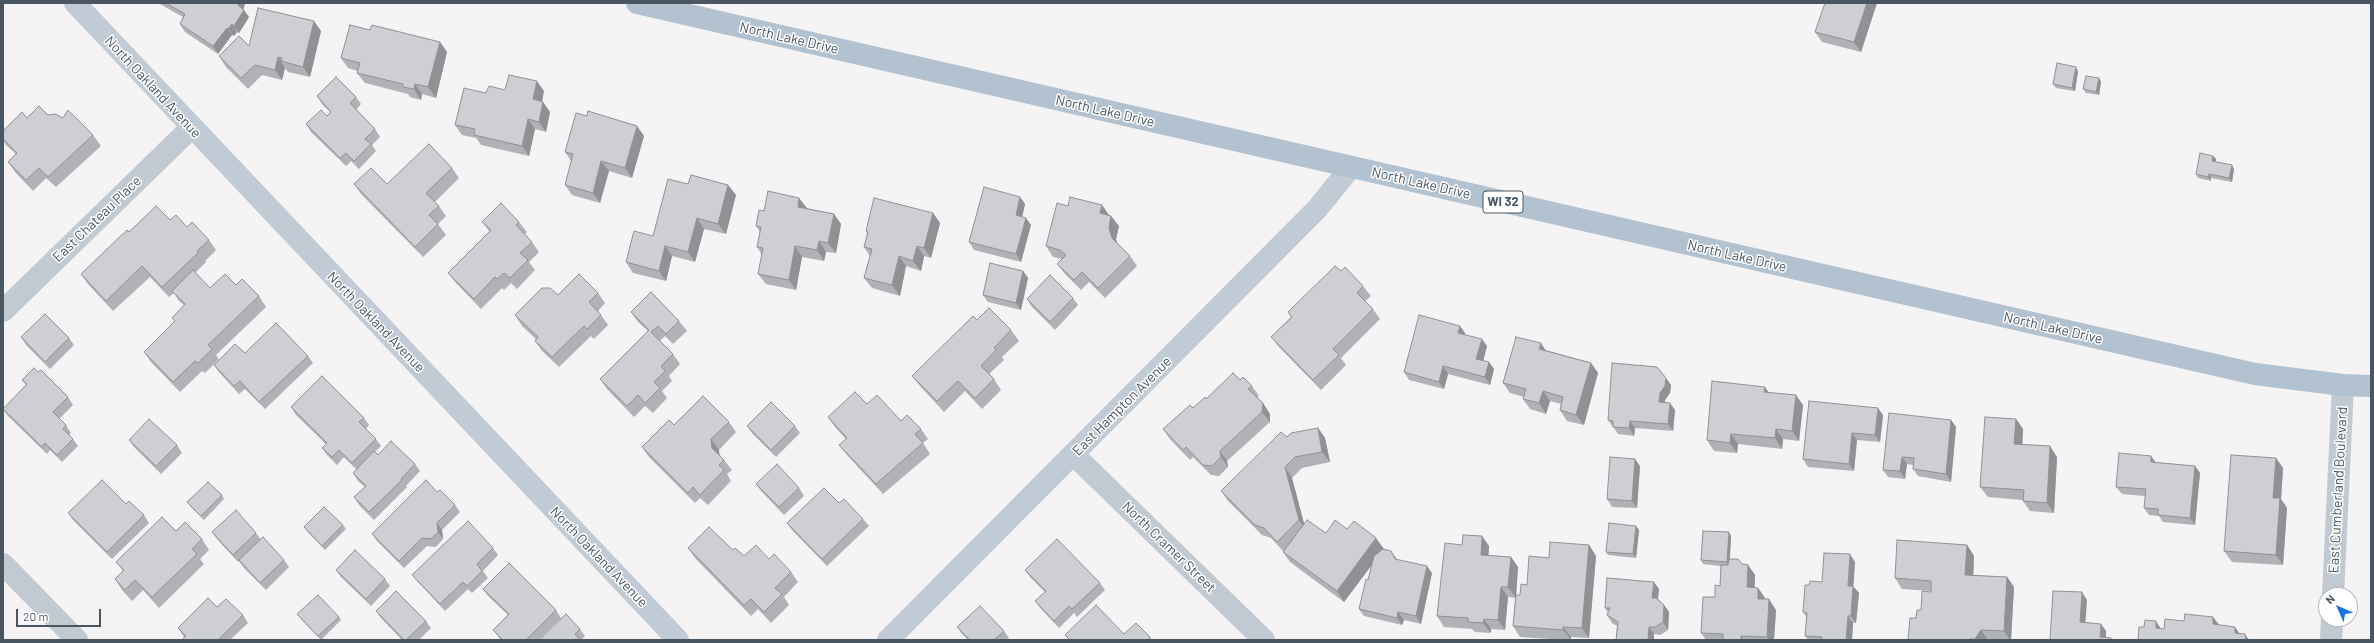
<!DOCTYPE html>
<style>
body{margin:0}
#map{position:relative;width:2374px;height:643px;overflow:hidden;background:#f5f3f3;font-family:Barlow,sans-serif}
canvas{display:block}
.frame{position:absolute;inset:0;border:4px solid #4a5661;pointer-events:none}
.north{position:absolute;left:2318px;top:587px;width:40px;height:40px;box-sizing:border-box;background:#fff;border:1px solid #b7bbc0;border-radius:50%;rotate:315deg;font-size:11px;font-weight:700;line-height:16px;text-align:center;color:#4a5661}
.north::after{content:'';display:block;margin:auto;width:14px;height:18px;background:#1a73e8;clip-path:polygon(50% 0,100% 100%,50% 72%,0 100%)}
.scale{position:absolute;left:16px;top:609px;width:85px;height:18px;box-sizing:border-box;border:2px solid #4a5661;border-top:0;padding-left:5px;font-size:12px;line-height:14px;white-space:nowrap;color:#4a5661;-webkit-text-stroke:3px #fff;paint-order:stroke}
</style>
<div id="map">
<canvas width="2374" height="643"></canvas>
<div class="frame"></div>
<div class="north">N</div>
<div class="scale">20 m</div>
</div>
<script>
const context = document.querySelector('canvas').getContext('2d');
context.lineJoin = 'round';
function shape(rows) {
  const path = new Path2D();
  for (const r of rows) {
    path.moveTo(r[0], r[1]);
    for (let i = 2; i < r.length; i += 2) path.lineTo(r[i], r[i + 1]);
  }
  return path;
}
function strokePath(path, color, width, dash) {
  context.strokeStyle = color;
  context.lineWidth = width;
  context.lineCap = dash ? 'butt' : 'round';
  context.setLineDash(dash || []);
  context.stroke(path);
}
function fill(path, color) {
  context.fillStyle = color;
  context.fill(path, 'evenodd');
}
function write(font, color, halo, rows, align = 'center') {
  context.font = font + ' Barlow,sans-serif';
  context.lineWidth = 3;
  context.setLineDash([]);
  context.textBaseline = 'middle';
  context.strokeStyle = halo;
  context.fillStyle = color;
  for (const [text, x, y, turn = 0] of rows) {
    context.save();
    context.translate(x, y);
    context.rotate((+turn || 0) * Math.PI / 180);
    context.textAlign = isNaN(turn) ? turn : align;
    if (halo) context.strokeText(text, 0, 0);
    context.fillText(text, 0, 0);
    context.restore();
  }
}
strokePath(shape([
 [3,311,191,128],
 [1074,455,1264,640],
 [3,564,77,640],
 [2333,595,2343,385],
 [2331,640,2332,619]
]), '#c1cad2', 22);
strokePath(shape([
 [75,3,678,640],
 [888,640,1317,209,1351,167]
]), '#c1cbd6', 22);
strokePath(shape([
 [637,3,2255,374,2343,385,2371,386]
]), '#b3c2d1', 22);
fill(shape([
 [158,3,245,3,243,9,249,17,239,33,237,32,234,36,232,35,218,54,185,32,180,24,183,17],
 [1877,3,1861,52,1822,42,1815,32],
 [370,30,440,42,447,52,436,98,422,94,421,100,410,97,408,94,365,83,357,73,358,71,348,68,341,58],
 [321,31,310,77,288,72,285,68,282,80,262,75,248,89,226,67,219,56,249,46],
 [2078,71,2075,91,2056,88,2053,84],
 [2099,78,2101,82,2099,95,2086,93,2083,89],
 [505,90,544,91,542,102,543,102,550,112,546,132,535,129,529,156,481,145,476,138,462,135,455,125,486,93],
 [317,96,356,97,361,104,356,110,375,129,380,137,372,145,376,151,359,169,351,161,346,166,311,132,306,124,327,116,330,112,322,104],
 [48,115,93,135,101,146,56,187,46,178,33,191,15,172,8,162,16,154,6,145,3,140,3,131,27,118],
 [644,136,632,178,609,171,600,203,572,195,565,185,571,161,565,152],
 [2213,156,2216,159,2216,162,2234,169,2232,182,2211,178,2211,181,2198,178,2196,174],
 [452,168,459,178,435,202,439,206,446,216,438,224,446,235,423,257,361,194,354,184,387,184],
 [688,184,728,185,736,195,726,234,704,229,695,262,672,256,666,281,633,273,626,262,653,236],
 [1020,197,1025,204,1022,217,1031,225,1021,262,974,250,969,242],
 [1102,205,1109,216,1111,216,1119,226,1116,239,1117,244,1130,256,1137,266,1105,298,1089,282,1081,290,1065,274,1057,264,1062,259,1053,257,1046,246,1068,206],
 [807,208,806,208,834,214,841,224,836,253,826,252,824,261,802,257,796,290,766,284,758,274,762,255,757,247,760,232,756,226,764,211],
 [933,213,940,223,931,258,924,256,921,271,906,266,900,296,872,288,864,278,870,256,864,247,867,234,866,231],
 [170,220,187,227,209,240,216,250,205,261,206,262,195,273,210,288,236,285,259,296,266,307,216,355,219,359,205,373,202,371,180,392,151,362,144,352,175,322,172,318,184,305,179,301,174,293,169,297,150,277,113,311,88,284,81,274],
 [482,222,519,222,527,232,525,234,532,242,539,252,529,262,535,270,517,289,511,283,504,290,502,288,481,309,456,283,448,273,490,232],
 [1023,271,1028,278,1021,310,988,302,983,295],
 [1363,286,1371,296,1365,301,1373,309,1380,319,1341,358,1346,365,1321,390,1279,347,1271,337,1291,317,1288,312],
 [598,293,605,303,598,311,601,315,608,325,594,339,591,336,559,367,542,351,535,341,536,339,522,326,515,315,558,295],
 [1073,298,1078,305,1055,330,1032,307,1027,299],
 [631,312,679,321,687,331,673,344,665,336,660,341,673,354,680,364,669,376,672,381,662,391,667,398,653,413,645,406,634,417,607,389,600,379,648,331,638,322],
 [977,320,1011,330,1019,341,1002,357,1004,360,989,374,994,379,1001,390,982,409,965,391,944,412,920,386,912,376],
 [1465,333,1465,334,1487,346,1483,360,1494,369,1490,385,1448,374,1444,389,1409,380,1404,372],
 [21,337,69,338,74,345,50,369,26,345],
 [1546,350,1591,363,1598,373,1584,425,1567,421,1560,410,1561,404,1550,401,1546,414,1530,409,1523,399,1524,397,1510,393,1503,383],
 [245,353,308,356,313,363,265,409,245,389,239,394,219,372,214,365],
 [38,372,68,397,73,405,59,419,66,425,71,433,69,435,73,439,78,446,62,462,50,450,47,454,8,416,3,409,26,385,22,380],
 [1240,380,1252,386,1259,396,1257,398,1263,403,1270,414,1270,422,1227,461,1228,467,1219,476,1211,475,1193,457,1190,460,1170,439,1163,429,1193,408,1206,399],
 [1671,385,1670,393,1665,400,1665,402,1675,410,1673,431,1635,428,1634,436,1618,434,1608,420],
 [1769,392,1803,405,1799,441,1783,439,1782,449,1738,444,1737,453,1714,451,1707,440],
 [867,404,901,421,921,429,928,439,923,443,930,454,883,494,847,455,839,445,846,439,835,427,828,417],
 [291,407,364,418,369,425,366,429,376,439,381,446,375,452,378,455,415,464,420,471,406,486,407,487,374,520,359,505,354,497,365,487,358,481,353,473,357,470,344,457,337,465,327,455,322,448,326,444,296,415],
 [1883,415,1880,442,1857,440,1854,471,1808,467,1803,459],
 [2016,419,2023,429,2022,444,2057,457,2054,513,2030,511,2023,501,2023,500,1988,497,1980,487],
 [1951,420,1956,427,1951,482,1918,476,1913,469,1913,465,1907,464,1905,479,1888,477,1883,470],
 [729,422,736,432,719,450,719,454,724,460,732,470,727,474,731,481,708,505,700,498,695,503,649,457,642,447,674,425],
 [747,426,795,426,800,433,776,457,752,433],
 [1318,428,1325,438,1330,462,1302,468,1292,478,1304,524,1326,533,1347,529,1384,549,1383,549,1396,558,1397,560,1432,573,1421,624,1404,620,1402,625,1364,616,1359,609,1368,580,1372,564,1344,602,1290,562,1283,552,1283,551,1271,538,1262,535,1228,501,1221,491,1287,437],
 [129,440,177,445,182,453,161,474,134,447],
 [2276,458,2283,468,2281,499,2287,508,2283,565,2232,562,2224,551],
 [2156,463,2195,466,2200,473,2195,525,2163,522,2159,516,2149,515,2144,508,2145,496,2122,494,2116,487],
 [1640,466,1637,508,1612,507,1607,499],
 [756,484,799,488,804,496,784,515,761,491],
 [437,492,455,505,460,512,442,530,443,539,436,547,427,546,404,568,377,541,372,534],
 [222,495,224,499,204,520,190,506,187,502],
 [839,503,863,519,869,526,827,566,792,530,787,523],
 [126,504,144,515,149,523,112,559,73,520,68,513],
 [343,525,346,529,325,550,307,531,304,527],
 [1639,530,1636,558,1608,555,1606,552],
 [176,531,202,539,209,550,200,559,204,564,159,608,143,590,132,601,122,590,115,579,123,571,116,562],
 [212,532,256,533,261,540,284,560,289,567,266,590,244,568,239,561,238,562,217,539],
 [1482,536,1489,546,1488,555,1511,557,1518,567,1516,595,1520,595,1527,585,1549,558,1589,545,1596,556,1589,638,1571,637,1571,640,1565,640,1520,637,1513,626,1515,598,1508,597,1505,630,1491,629,1491,633,1475,632,1472,629,1444,627,1437,616,1462,545],
 [1731,536,1730,559,1742,564,1748,565,1755,575,1755,588,1758,588,1765,598,1765,599,1776,610,1774,640,1706,640,1701,633,1720,586,1721,566,1703,564,1701,560],
 [1967,545,1974,556,1973,575,2007,577,2014,587,2011,640,1908,640,1916,618,1931,592,1931,591,1902,589,1895,578],
 [493,548,498,555,483,571,488,578,472,593,468,589,445,611,418,582,412,575],
 [688,548,744,556,769,559,791,572,798,582,784,597,789,605,771,623,758,609,751,616,695,558],
 [1855,562,1853,586,1859,593,1856,623,1853,623,1852,640,1808,640,1805,636,1807,618,1803,612,1809,585,1822,582],
 [336,570,385,579,390,586,371,606,341,577],
 [1025,570,1100,583,1105,590,1077,617,1074,613,1059,628,1041,609,1035,601,1045,592,1030,577],
 [483,589,556,610,561,618,538,640,501,640,493,630,508,615,488,596],
 [1659,589,1658,599,1664,605,1669,612,1668,630,1660,635,1654,634,1654,640,1616,640,1617,626,1612,623,1607,615,1608,613,1605,608],
 [217,607,243,615,248,623,230,640,182,640,184,637,178,628],
 [376,611,426,621,431,628,419,640,402,640,381,618],
 [297,614,339,617,341,620,321,640,300,618],
 [957,627,1004,631,1009,638,1007,640,968,640,962,634],
 [580,629,585,636,581,640,539,640],
 [1124,634,1150,637,1152,640,1069,640,1065,635]
]), '#b0b2b7');
fill(shape([
 [238,3,245,3,243,12,244,10,249,17,239,33,234,26],
 [1867,3,1877,3,1861,52,1854,42],
 [314,21,321,31,310,77,303,67],
 [232,24,237,32,234,36,228,29],
 [227,28,232,35,218,54,213,46],
 [440,42,447,52,436,98,428,87],
 [278,57,285,68,282,80,275,70],
 [2076,67,2078,71,2075,91,2072,88],
 [2099,78,2101,82,2099,95,2096,92],
 [537,81,544,91,540,110,533,99],
 [415,84,422,94,421,100,414,89],
 [543,102,550,112,546,132,539,122],
 [528,119,535,129,529,156,522,146],
 [637,126,644,136,632,178,625,168],
 [2213,156,2216,159,2215,165,2212,161],
 [601,161,609,171,600,203,593,193],
 [2232,165,2234,169,2232,182,2229,178],
 [2209,174,2211,178,2211,181,2208,177],
 [728,185,736,195,726,234,718,224],
 [1020,197,1025,204,1021,222,1016,215],
 [799,198,807,208,805,217,798,207],
 [1102,205,1109,215,1107,224,1100,213],
 [933,213,940,223,931,258,924,248],
 [834,214,841,224,836,253,828,243],
 [1111,216,1119,226,1116,239,1119,248,1112,238,1109,228],
 [697,218,704,229,695,262,688,252],
 [1026,218,1031,225,1021,262,1016,254],
 [819,241,826,252,824,261,817,250],
 [665,246,672,256,666,281,659,271],
 [795,246,802,257,796,290,789,280],
 [917,246,924,256,921,271,913,261],
 [899,256,906,266,900,296,892,285],
 [1023,271,1028,278,1021,310,1016,303],
 [1460,326,1465,333,1463,340,1458,333],
 [1482,339,1487,346,1482,366,1476,359],
 [1541,343,1548,354,1539,349],
 [1489,362,1494,369,1490,385,1485,377],
 [1591,363,1598,373,1584,425,1576,415],
 [1443,366,1448,374,1444,389,1439,382],
 [1666,378,1671,385,1670,393,1665,400,1664,409,1659,402,1660,393],
 [1765,387,1772,397,1764,392],
 [1543,391,1550,401,1546,414,1539,403],
 [1796,395,1803,405,1799,441,1792,431],
 [1263,403,1270,414,1270,422,1262,412],
 [1670,403,1675,410,1673,431,1668,424],
 [1878,408,1883,415,1880,442,1875,435],
 [2016,419,2023,429,2022,454,2014,444],
 [1951,420,1956,427,1951,482,1946,474],
 [1630,421,1635,428,1634,436,1629,428],
 [1318,428,1325,438,1330,462,1322,452],
 [1776,429,1783,439,1782,449,1775,438],
 [1852,433,1857,440,1854,471,1849,464],
 [1731,434,1738,444,1737,453,1730,443],
 [711,439,719,450,720,458,712,448],
 [2050,446,2057,457,2054,513,2047,503],
 [1220,451,1227,461,1228,467,1221,457],
 [2151,456,2157,464,2151,462],
 [1902,457,1907,464,1905,479,1900,471],
 [2276,458,2283,468,2281,499,2287,508,2283,565,2276,555,2273,498],
 [1635,459,1640,466,1637,508,1632,501],
 [2195,466,2200,473,2195,525,2190,518],
 [1285,467,1292,478,1306,531,1299,520],
 [437,523,442,530,443,539,438,532],
 [1636,526,1639,530,1636,558,1633,554],
 [1729,532,1731,536,1729,566,1727,562],
 [1482,536,1489,546,1488,565,1481,555],
 [1376,538,1384,549,1344,602,1337,591],
 [1589,545,1596,556,1589,638,1582,628],
 [1967,545,1974,556,1973,585,1965,575],
 [1391,551,1396,558,1400,567,1395,559],
 [1850,554,1855,562,1853,593,1848,586],
 [1511,557,1518,567,1516,598,1508,587],
 [1748,565,1755,575,1754,597,1747,587],
 [1427,566,1432,573,1421,624,1416,616],
 [2007,577,2014,587,2011,640,2010,640,2004,631],
 [1654,582,1659,589,1657,605,1652,598],
 [1853,586,1859,593,1856,623,1851,616],
 [1501,587,1508,597,1505,630,1498,620],
 [1758,588,1765,598,1765,609,1758,599],
 [2082,592,2087,600,2085,629,2080,622],
 [1769,599,1776,610,1774,640,1769,640,1767,637],
 [1664,605,1669,612,1668,630,1663,622],
 [1398,612,1404,620,1402,625,1397,618],
 [1848,616,1853,623,1852,640,1846,640],
 [2213,617,2221,627,2213,624],
 [1484,619,1491,629,1491,633,1483,623],
 [2156,621,2163,632,2156,628],
 [2101,624,2106,631,2106,640,2100,637],
 [1563,627,1571,637,1571,640,1563,630],
 [1649,627,1654,634,1654,640,1648,640],
 [2235,627,2242,637,2235,633],
 [1981,630,1988,640,1976,640,1975,639],
 [2245,634,2249,640,2246,640],
 [1741,636,1744,640,1741,640]
]), '#909195');
const building = shape([
 [166,3,238,3,238,5,244,10,234,26,232,24,228,29,227,28,213,46,180,24,185,14,166,3],
 [1825,3,1867,3,1854,42,1815,32,1825,3],
 [258,8,314,21,303,67,281,61,282,58,278,57,275,70,255,65,241,78,219,56,239,36,249,46,258,8],
 [350,25,370,30,372,25,440,42,428,87,415,84,414,89,403,87,403,84,357,73,360,63,341,58,350,25],
 [2057,63,2076,67,2072,88,2053,84,2057,63],
 [509,75,537,81,533,99,543,102,539,122,528,119,522,146,474,135,475,129,455,125,464,88,486,93,489,86,505,90,509,75],
 [2086,76,2099,78,2096,92,2083,89,2086,76],
 [336,77,356,97,350,103,375,129,365,139,371,144,354,161,346,153,340,158,306,124,321,110,327,116,331,112,317,96,336,77],
 [39,106,48,115,55,114,63,118,68,110,93,135,48,177,39,168,26,180,8,162,17,153,3,139,3,131,22,112,27,118,39,106],
 [588,111,637,126,625,168,601,161,593,193,565,185,573,154,565,152,576,113,587,116,588,111],
 [429,144,452,168,426,193,439,206,429,215,438,224,415,247,354,184,371,168,387,184,429,144],
 [2200,153,2213,156,2212,161,2232,165,2229,178,2209,174,2208,177,2196,174,2200,153],
 [691,175,728,185,718,224,697,218,688,252,665,246,659,271,626,262,634,231,653,236,668,179,688,184,691,175],
 [984,187,1020,197,1016,215,1026,218,1016,254,969,242,984,187],
 [768,191,799,198,798,207,834,214,828,243,819,241,817,250,795,246,789,280,758,274,763,248,757,247,761,227,756,226,759,210,764,211,768,191],
 [1070,197,1102,205,1100,213,1111,216,1109,228,1112,238,1130,256,1098,288,1082,272,1074,280,1057,264,1066,255,1060,250,1046,246,1057,203,1068,206,1070,197],
 [874,198,933,213,924,248,917,246,913,261,899,256,892,285,864,278,872,249,864,247,868,232,866,231,874,198],
 [501,203,519,222,516,225,532,242,520,253,528,260,510,278,504,273,497,279,495,277,474,299,448,273,491,230,482,222,501,203],
 [156,206,170,220,176,215,187,227,192,222,209,240,197,251,199,252,162,287,142,266,106,301,81,274,127,230,129,232,156,206],
 [990,263,1023,271,1016,303,983,295,990,263],
 [1335,266,1341,271,1345,267,1363,286,1357,293,1373,309,1333,349,1339,355,1313,380,1271,337,1292,317,1288,312,1335,266],
 [193,270,210,288,225,274,236,285,242,279,259,296,208,345,212,349,198,363,195,361,173,382,144,352,175,321,172,318,185,304,172,291,193,270],
 [579,274,598,293,589,302,601,315,587,329,584,326,552,357,535,341,538,337,515,315,542,288,550,288,558,295,579,274],
 [1050,275,1073,298,1050,322,1027,299,1050,275],
 [651,292,679,321,666,334,658,326,651,332,673,354,661,366,665,371,654,382,660,388,645,403,638,395,627,406,600,379,649,330,631,312,651,292],
 [989,308,1011,330,994,348,996,350,981,366,994,379,975,398,958,381,937,401,912,376,973,316,977,320,989,308],
 [45,314,69,338,45,362,21,337,45,314],
 [1419,315,1460,326,1458,333,1482,339,1476,359,1489,362,1485,377,1443,366,1439,382,1404,372,1419,315],
 [276,323,308,356,259,402,240,381,234,386,214,365,235,344,245,353,276,323],
 [1516,337,1541,343,1539,349,1591,363,1576,415,1560,410,1563,397,1543,391,1539,403,1523,399,1526,389,1503,383,1516,337],
 [1612,363,1657,367,1666,378,1665,386,1660,393,1659,402,1670,403,1668,424,1630,421,1629,428,1613,427,1613,421,1608,420,1612,363],
 [34,368,38,372,41,370,68,397,53,412,66,425,63,429,73,439,57,455,45,443,42,447,3,409,27,384,22,380,34,368],
 [1233,373,1240,380,1243,377,1252,386,1248,389,1263,403,1262,412,1220,451,1221,457,1212,466,1203,465,1186,447,1183,450,1163,429,1190,405,1193,408,1205,397,1206,399,1233,373],
 [322,376,364,418,359,422,376,439,352,463,339,450,332,457,322,448,327,443,291,407,322,376],
 [1712,381,1765,387,1764,392,1796,395,1792,431,1776,429,1775,438,1731,434,1730,443,1707,440,1712,381],
 [855,392,867,404,877,395,901,421,907,415,921,429,915,434,923,443,876,484,839,445,847,438,828,417,855,392],
 [703,396,729,422,711,439,712,448,724,460,719,465,724,470,700,495,693,487,688,493,642,447,669,420,674,425,703,396],
 [1809,401,1878,408,1875,435,1852,433,1849,464,1803,459,1809,401],
 [771,402,795,426,771,450,747,426,771,402],
 [1889,413,1951,420,1946,474,1913,469,1914,458,1902,457,1900,471,1883,470,1889,413],
 [1985,417,2016,419,2014,444,2050,446,2047,503,2023,501,2024,490,1980,487,1985,417],
 [149,419,177,445,156,466,129,440,149,419],
 [1318,428,1322,452,1295,457,1285,467,1299,520,1277,542,1264,528,1255,525,1221,491,1281,432,1287,437,1291,433,1318,428],
 [391,441,415,464,401,479,402,480,369,512,354,497,366,486,353,473,374,451,378,455,391,441],
 [2119,453,2151,456,2151,462,2195,466,2190,518,2158,515,2158,509,2144,508,2146,489,2116,487,2119,453],
 [2231,455,2276,458,2273,498,2280,498,2276,555,2224,551,2231,455],
 [1610,457,1635,459,1632,501,1607,499,1610,457],
 [777,464,799,488,779,507,756,484,777,464],
 [102,480,126,504,129,501,144,515,107,552,68,513,102,480],
 [426,480,437,492,440,490,455,505,437,523,438,532,431,539,422,538,399,561,372,534,426,480],
 [208,482,222,495,201,516,187,502,208,482],
 [824,488,839,503,844,499,863,519,822,559,787,523,824,488],
 [324,507,343,525,322,546,304,527,324,507],
 [236,510,256,533,233,555,212,532,236,510],
 [162,517,176,531,185,522,202,539,192,549,197,554,152,597,135,580,125,590,115,579,124,570,116,562,162,517],
 [1307,520,1326,533,1335,520,1347,529,1354,521,1376,538,1337,591,1283,552,1307,520],
 [468,521,493,548,477,564,482,571,467,586,463,582,440,604,412,575,468,521],
 [1609,523,1636,526,1633,554,1606,552,1609,523],
 [709,527,733,550,735,548,744,556,756,545,769,559,774,554,791,572,775,588,782,594,764,612,751,599,744,605,688,548,709,527],
 [1703,531,1729,532,1727,562,1701,560,1703,531],
 [1463,535,1482,536,1481,555,1511,557,1508,587,1501,587,1498,620,1484,619,1483,623,1468,622,1468,618,1437,616,1445,543,1462,545,1463,535],
 [263,537,284,560,260,583,239,560,263,537],
 [1057,539,1100,583,1072,609,1069,606,1054,621,1035,601,1046,591,1025,570,1057,539],
 [1897,540,1967,545,1965,575,2007,577,2004,631,1981,630,1975,639,1969,639,1969,640,1908,640,1910,618,1916,618,1917,610,1921,610,1922,591,1931,592,1931,581,1895,578,1897,540],
 [1550,542,1589,545,1582,628,1563,627,1563,630,1513,626,1516,595,1520,595,1521,584,1527,585,1529,556,1549,558,1550,542],
 [1383,549,1391,551,1395,559,1427,566,1416,616,1398,612,1397,618,1359,609,1366,579,1368,580,1374,556,1383,549],
 [355,550,385,579,366,599,336,570,355,550],
 [1824,553,1850,554,1848,586,1853,586,1851,616,1848,616,1846,640,1822,640,1822,637,1805,636,1807,613,1803,612,1805,585,1809,585,1810,581,1822,582,1824,553],
 [1729,559,1738,559,1742,564,1748,565,1747,587,1758,588,1758,599,1769,599,1767,637,1741,636,1741,640,1723,640,1723,634,1701,633,1703,597,1715,597,1715,585,1720,586,1721,565,1728,565,1729,559],
 [509,563,556,610,526,640,503,640,493,630,509,614,483,589,509,563],
 [1607,578,1654,582,1652,598,1656,598,1664,605,1663,622,1655,627,1649,627,1648,640,1616,640,1618,622,1607,615,1610,608,1605,608,1607,578],
 [396,591,426,621,406,640,404,640,376,611,396,591],
 [2053,591,2082,592,2080,622,2101,624,2100,637,2111,638,2111,640,2050,640,2053,591],
 [318,595,339,617,318,636,297,614,318,595],
 [208,598,217,607,226,599,243,615,218,640,182,640,186,636,178,628,208,598],
 [1096,605,1124,634,1136,623,1150,637,1148,640,1070,640,1065,635,1096,605],
 [980,606,1004,631,994,640,970,640,957,627,980,606],
 [566,614,580,629,575,634,580,640,539,640,566,614],
 [2185,614,2213,617,2213,624,2235,627,2235,633,2245,634,2246,640,2138,640,2139,627,2144,627,2145,620,2156,621,2156,628,2164,629,2165,619,2184,621,2185,614]
]);
fill(building, '#cdcfd5');
strokePath(building, '#909195', 1);
for (const [x, y, w] of [
 [1503,202,40]
]) {
  const box = new Path2D();
  box.roundRect(x - w / 2, y - 11, w, 22, 3);
  context.fillStyle = '#fff';
  context.fill(box);
  strokePath(box, '#4a5661', 1);
}
write('bold 13px', '#4a5661', null, [
 ["WI 32",1503,202]
]);
write('14px', '#4a5661', '#fff', [
 ["North Lake Drive",789,38,13],
 ["North Oakland Avenue",153,87,47],
 ["North Lake Drive",1105,111,13],
 ["North Lake Drive",1421,183,13],
 ["East Chateau Place",97,219,-44],
 ["North Lake Drive",1737,256,13],
 ["North Oakland Avenue",376,322,46],
 ["North Lake Drive",2053,328,13],
 ["East Hampton Avenue",1122,406,-45],
 ["East Cumberland Boulevard",2338,490,-87],
 ["North Cramer Street",1169,547,44],
 ["North Oakland Avenue",599,557,46]
]);
</script>
